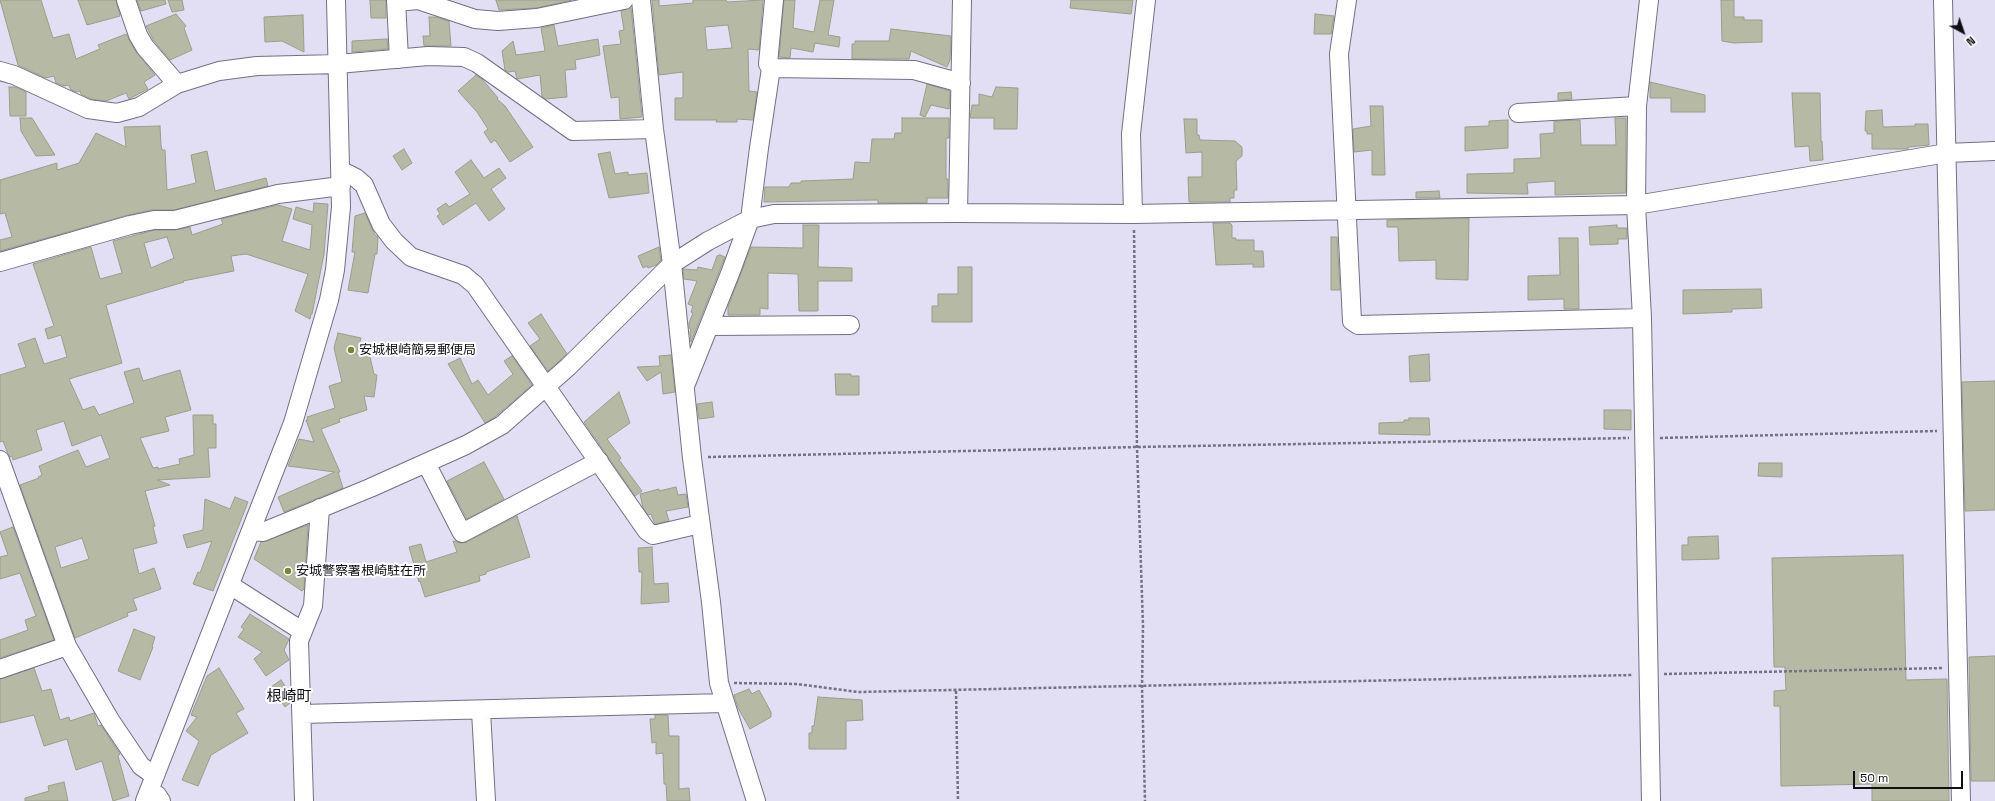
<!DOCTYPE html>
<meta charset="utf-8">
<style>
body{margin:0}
#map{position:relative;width:1995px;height:801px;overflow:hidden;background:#e2def4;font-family:"Space Grotesk",sans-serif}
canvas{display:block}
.north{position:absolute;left:1943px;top:12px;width:40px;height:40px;-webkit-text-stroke:3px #fff;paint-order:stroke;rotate:140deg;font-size:11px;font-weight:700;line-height:16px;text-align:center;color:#100f16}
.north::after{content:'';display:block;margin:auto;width:14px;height:18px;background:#100f16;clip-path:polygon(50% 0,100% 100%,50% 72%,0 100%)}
.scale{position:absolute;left:1853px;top:771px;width:110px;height:18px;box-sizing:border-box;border:2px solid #100f16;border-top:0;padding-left:5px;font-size:12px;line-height:14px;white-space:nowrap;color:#100f16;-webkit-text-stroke:3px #fff;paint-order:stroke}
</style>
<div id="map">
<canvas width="1995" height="801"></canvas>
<div class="north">N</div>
<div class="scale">50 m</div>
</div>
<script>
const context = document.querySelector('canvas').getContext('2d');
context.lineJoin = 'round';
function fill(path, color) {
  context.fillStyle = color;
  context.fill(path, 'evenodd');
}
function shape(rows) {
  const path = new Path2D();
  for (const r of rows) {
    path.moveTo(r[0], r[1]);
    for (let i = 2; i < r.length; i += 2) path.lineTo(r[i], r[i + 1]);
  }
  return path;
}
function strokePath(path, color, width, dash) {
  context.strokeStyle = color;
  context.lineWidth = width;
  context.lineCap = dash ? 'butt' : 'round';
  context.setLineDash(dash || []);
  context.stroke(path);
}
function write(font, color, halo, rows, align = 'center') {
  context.font = font + ' "Space Grotesk","Noto Sans JP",sans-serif';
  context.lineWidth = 4;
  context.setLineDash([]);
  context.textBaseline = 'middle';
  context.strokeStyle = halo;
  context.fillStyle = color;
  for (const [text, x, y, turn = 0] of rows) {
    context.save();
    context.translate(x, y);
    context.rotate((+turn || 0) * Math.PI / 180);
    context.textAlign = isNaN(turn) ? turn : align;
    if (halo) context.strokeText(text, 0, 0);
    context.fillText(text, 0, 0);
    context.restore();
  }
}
const building = shape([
 [0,0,41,0,53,38,69,34,76,59,100,49,98,45,126,34,136,52,155,75,144,82,148,89,129,99,126,93,106,101,91,99,81,94,80,91,77,92,71,90,69,85,64,86,56,83,54,76,45,78,18,65,0,0],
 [78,0,116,0,120,16,87,25,78,0],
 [137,0,165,0,166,4,141,11,137,0],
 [168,0,182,0,184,10,172,12,168,0],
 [370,0,386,0,386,18,371,18,370,0],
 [496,0,572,0,536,8,499,10,496,0],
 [652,0,659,0,659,6,693,3,693,0,726,0,727,2,763,0,759,50,748,49,749,91,757,92,753,120,737,119,737,122,716,122,717,120,675,120,675,98,682,98,683,96,683,72,659,75,652,0],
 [728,25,732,48,707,50,705,27,728,25],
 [784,0,795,0,793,28,814,32,820,0,834,0,828,35,840,37,839,47,815,43,813,52,791,48,790,58,779,57,784,0],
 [1071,0,1133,0,1131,14,1070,8,1071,0],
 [1721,0,1734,0,1734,17,1744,17,1744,20,1762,20,1762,42,1734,43,1722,41,1721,0],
 [631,8,642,117,620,119,619,97,611,98,603,46,621,44,619,31,624,30,621,11,631,8],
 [176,14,186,26,184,28,192,50,170,60,154,41,146,26,176,14],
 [1315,14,1334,16,1331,34,1314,34,1315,14],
 [303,15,304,52,282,41,265,42,264,17,303,15],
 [429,17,435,17,449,21,451,46,424,46,423,36,430,36,429,17],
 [554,25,558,46,598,39,600,55,575,60,576,69,565,70,567,97,546,99,542,96,540,75,517,79,515,71,508,72,505,70,502,51,513,41,516,55,545,51,541,28,554,25],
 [891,29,951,36,950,60,947,67,911,51,909,59,852,59,852,44,855,44,855,41,889,41,891,29],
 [387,39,388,49,352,52,352,41,387,39],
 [476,75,482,79,498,98,497,99,505,106,533,147,510,162,495,140,491,143,484,132,488,129,477,112,458,91,476,75],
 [1650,82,1705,95,1705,112,1671,112,1671,98,1650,98,1650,82],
 [927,84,950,91,949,109,931,105,925,117,920,115,927,84],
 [9,87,15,87,26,92,26,116,10,116,9,87],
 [996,87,1018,88,1017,129,994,129,994,118,970,118,972,105,979,105,979,94,992,97,996,87],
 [1571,92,1572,99,1558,100,1558,93,1571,92],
 [1792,93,1820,93,1821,141,1822,141,1823,160,1810,161,1809,146,1795,147,1792,93],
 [1370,106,1383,106,1385,175,1372,175,1372,150,1354,152,1353,129,1371,126,1370,106],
 [1882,110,1883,127,1915,126,1915,124,1928,124,1929,145,1908,147,1908,149,1872,149,1872,134,1867,134,1867,131,1865,131,1866,111,1882,110],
 [20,118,32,118,55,155,36,156,21,131,20,118],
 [902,118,949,118,949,138,946,138,946,179,948,179,948,198,927,198,927,203,878,203,878,200,764,202,765,187,789,187,791,183,801,183,801,181,853,179,855,162,870,163,872,139,894,139,895,133,902,133,902,118],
 [1615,118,1626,118,1626,193,1555,195,1555,181,1527,183,1528,194,1467,193,1467,174,1514,173,1514,159,1541,158,1540,134,1554,133,1554,121,1580,120,1581,145,1616,145,1615,118],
 [1184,119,1197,119,1197,135,1199,135,1200,140,1235,141,1242,147,1242,156,1236,161,1237,190,1234,190,1234,198,1230,198,1230,202,1189,202,1188,177,1202,177,1202,152,1186,153,1184,119],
 [1508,120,1508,148,1465,151,1465,127,1489,126,1489,121,1508,120],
 [160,126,161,145,162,150,165,150,167,190,196,183,191,155,207,151,215,191,266,178,268,186,174,210,152,210,128,215,0,251,0,240,12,237,5,213,0,214,0,180,57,163,57,170,79,163,96,133,126,147,124,127,160,126],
 [404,149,412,163,402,170,393,156,404,149],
 [610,152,615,174,628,172,628,175,647,173,649,193,609,198,598,154,610,152],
 [471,160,484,178,499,168,506,178,491,189,505,209,489,221,476,203,443,225,437,216,440,214,437,209,446,203,449,207,470,194,455,172,471,160],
 [1439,191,1440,198,1416,198,1416,192,1439,191],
 [314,203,328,204,324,254,312,314,311,314,310,319,295,311,308,274,246,254,231,256,234,271,183,281,184,282,106,305,122,363,69,379,83,410,94,406,99,415,134,403,124,372,139,368,143,381,180,370,191,410,165,417,169,431,140,438,153,468,158,467,158,469,180,464,179,459,194,455,193,415,213,415,213,424,216,424,216,448,208,448,210,477,157,480,170,485,145,491,155,526,153,527,157,543,133,549,139,574,154,568,161,589,133,599,137,610,127,613,128,616,75,638,20,485,39,478,38,477,42,475,39,466,78,450,86,467,110,458,101,435,72,446,64,421,36,430,42,450,13,460,12,456,10,457,8,454,3,441,0,442,0,375,26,367,18,344,35,338,44,364,67,357,61,335,48,339,45,329,54,326,33,264,91,247,100,279,122,273,113,241,155,230,175,230,190,227,192,235,223,224,221,219,278,205,292,209,282,241,310,250,312,225,293,219,296,207,313,212,314,203],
 [167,237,174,258,151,268,144,243,167,237],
 [82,538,89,559,61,568,55,547,82,538],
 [365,213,375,235,378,237,377,254,375,254,368,293,348,290,355,252,352,252,355,216,365,213],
 [1469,218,1468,280,1436,279,1436,260,1399,261,1398,227,1387,227,1387,220,1469,218],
 [1213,223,1230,223,1232,225,1232,238,1236,238,1236,240,1254,240,1254,251,1263,251,1264,267,1253,267,1253,264,1216,265,1213,223],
 [803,225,819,225,818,267,852,268,852,281,818,281,818,311,799,311,798,274,768,273,768,309,760,308,760,315,728,315,728,307,751,247,803,248,803,225],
 [1617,225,1617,228,1627,228,1627,239,1618,239,1618,244,1590,245,1589,227,1617,225],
 [1331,237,1337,237,1340,290,1331,290,1331,237],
 [1559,238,1578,238,1579,309,1564,309,1564,299,1528,300,1528,276,1560,275,1559,238],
 [659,247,661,260,656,265,648,268,647,266,643,268,638,256,659,247],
 [720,255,725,257,691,342,690,332,691,329,689,328,689,323,693,313,691,312,693,306,688,304,697,281,684,279,683,269,697,270,698,267,712,270,717,256,720,255],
 [958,267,972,267,972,322,932,322,932,306,938,306,938,294,958,294,958,267],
 [1761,289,1762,308,1732,309,1732,312,1683,314,1683,290,1761,289],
 [541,314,567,354,548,371,530,346,540,339,528,323,541,314],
 [338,333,361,338,356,355,369,353,374,374,377,375,374,397,364,396,367,410,339,419,340,422,321,429,340,472,338,472,343,488,284,512,278,497,335,472,288,466,299,439,314,442,306,420,308,420,307,417,335,408,329,386,342,382,334,348,338,333],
 [1429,354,1430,381,1410,382,1409,356,1429,354],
 [671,355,675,392,663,394,661,372,647,381,637,367,660,366,659,356,671,355],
 [512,356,532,385,496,416,485,423,448,364,460,358,472,384,478,380,488,395,513,374,504,361,512,356],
 [835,374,851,374,851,376,859,376,859,395,836,395,835,374],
 [1995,381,1995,510,1965,511,1962,382,1995,381],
 [619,392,630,423,607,439,621,458,619,460,642,491,635,496,584,422,619,392],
 [712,402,714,417,699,419,697,404,712,402],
 [1604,410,1631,410,1631,430,1604,429,1604,410],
 [1409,418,1429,418,1430,435,1379,434,1379,423,1404,422,1404,420,1409,420,1409,418],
 [484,462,504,499,467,519,447,481,484,462],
 [1759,463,1782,463,1782,477,1758,476,1759,463],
 [676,487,678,495,686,494,688,507,666,511,669,521,655,524,651,514,648,515,643,508,640,494,659,489,659,491,676,487],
 [235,497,248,502,213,591,193,584,198,572,200,573,212,541,187,548,183,535,203,530,205,499,230,509,235,497],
 [517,516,530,557,486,572,486,574,479,576,480,581,425,597,420,581,419,582,409,547,421,544,426,562,457,552,453,541,461,543,467,542,517,516],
 [308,525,304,589,302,591,254,559,261,542,308,525],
 [13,527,54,640,0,658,0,640,28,630,25,620,36,616,20,573,0,579,0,557,8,555,0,532,13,527],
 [1718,536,1719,559,1682,560,1682,545,1688,545,1688,537,1718,536],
 [652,547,654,584,668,583,669,602,641,604,642,572,639,572,638,548,652,547],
 [1903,555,1906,680,1947,679,1949,801,1872,801,1872,784,1781,786,1780,706,1774,706,1774,691,1786,690,1785,667,1774,667,1772,558,1903,555],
 [250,614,289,639,284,650,289,660,266,676,254,659,262,652,238,637,244,629,241,627,250,614],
 [134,629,155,637,152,647,153,647,140,680,118,671,134,629],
 [1995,656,1995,781,1971,781,1969,657,1995,656],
 [34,668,42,691,51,689,60,720,69,717,70,721,94,713,98,726,101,725,120,754,118,756,129,796,113,801,102,761,76,770,67,739,44,746,34,715,0,723,0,679,34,668],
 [219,668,244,709,236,713,248,733,211,755,198,786,182,780,199,741,186,731,197,717,191,715,207,676,219,668],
 [281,680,290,693,290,703,285,707,271,687,281,680],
 [749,689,752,694,759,690,771,712,771,717,750,729,738,708,734,695,749,689],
 [818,697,862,700,863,720,846,721,846,749,809,749,809,733,812,733,812,726,814,726,818,697],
 [655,715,668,715,669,736,679,736,679,789,689,788,690,801,667,801,666,784,664,784,663,753,656,754,656,742,652,743,650,719,655,719,655,715],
 [64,782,68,801,25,801,25,798,49,791,48,786,64,782]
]);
fill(building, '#b6baa5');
strokePath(building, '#9a9e89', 1);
const minor = shape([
 [126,0,138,35,145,47,177,84],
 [396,0,399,59],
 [641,0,654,129,672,264,692,458,711,602,719,683,756,801],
 [1347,0,1339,54,1352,321,1358,325,1642,318],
 [1649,0,1637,106,1636,205,1642,318,1651,801],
 [1943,0,1961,801],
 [396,2,418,0,475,19,498,21,537,18,624,0],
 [771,68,914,70,961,83],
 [0,71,14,75,88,109,117,113,139,107,177,84,219,71,257,66,338,64,428,56,464,57,477,63,573,131,654,129],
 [1518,113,1637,106],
 [342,171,356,178,364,185,381,224,394,241,411,257,463,275,475,285,647,531,653,535,700,524],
 [958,213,962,0],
 [1133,214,1131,134,1146,0],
 [0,262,130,225,154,220,175,220,278,194,341,186],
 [710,326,850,325],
 [685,386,731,271,750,219,759,148,771,68,768,64,774,0],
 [0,460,67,646,110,720,141,766,155,776],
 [426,463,462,533,599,461],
 [251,531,263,532,370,488,466,445,502,425,568,367,672,264,708,241,750,219,774,214,958,213,1133,214,1636,205,1947,153,1995,151],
 [230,585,302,631],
 [0,669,67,646],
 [481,711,486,801],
 [302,714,724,703],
 [149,791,157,795,161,801],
 [145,801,293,423,329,300,335,270,341,207,336,0],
 [304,801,299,641,313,606,320,508]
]);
strokePath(minor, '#747083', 20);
strokePath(shape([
 [1134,230,1137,447,1143,626,1142,687,1145,801],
 [1660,438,1937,431],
 [708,457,1137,447,1629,438],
 [1664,674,1943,668],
 [734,683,797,684,858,692,1633,675],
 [956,691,958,801]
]), '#747280', 2.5, [3, 2]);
strokePath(minor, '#fff', 18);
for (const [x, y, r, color] of [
 [351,350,4,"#7b8633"],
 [288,571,4,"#7b8633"]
]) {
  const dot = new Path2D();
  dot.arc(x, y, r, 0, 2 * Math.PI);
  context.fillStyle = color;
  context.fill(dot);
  strokePath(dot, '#fff', 1.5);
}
write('13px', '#100f16', '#fff', [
 ["安城根崎簡易郵便局",359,350],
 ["安城警察署根崎駐在所",296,571]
], 'left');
write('15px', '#100f16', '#fff', [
 ["根崎町",289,697]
]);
</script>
